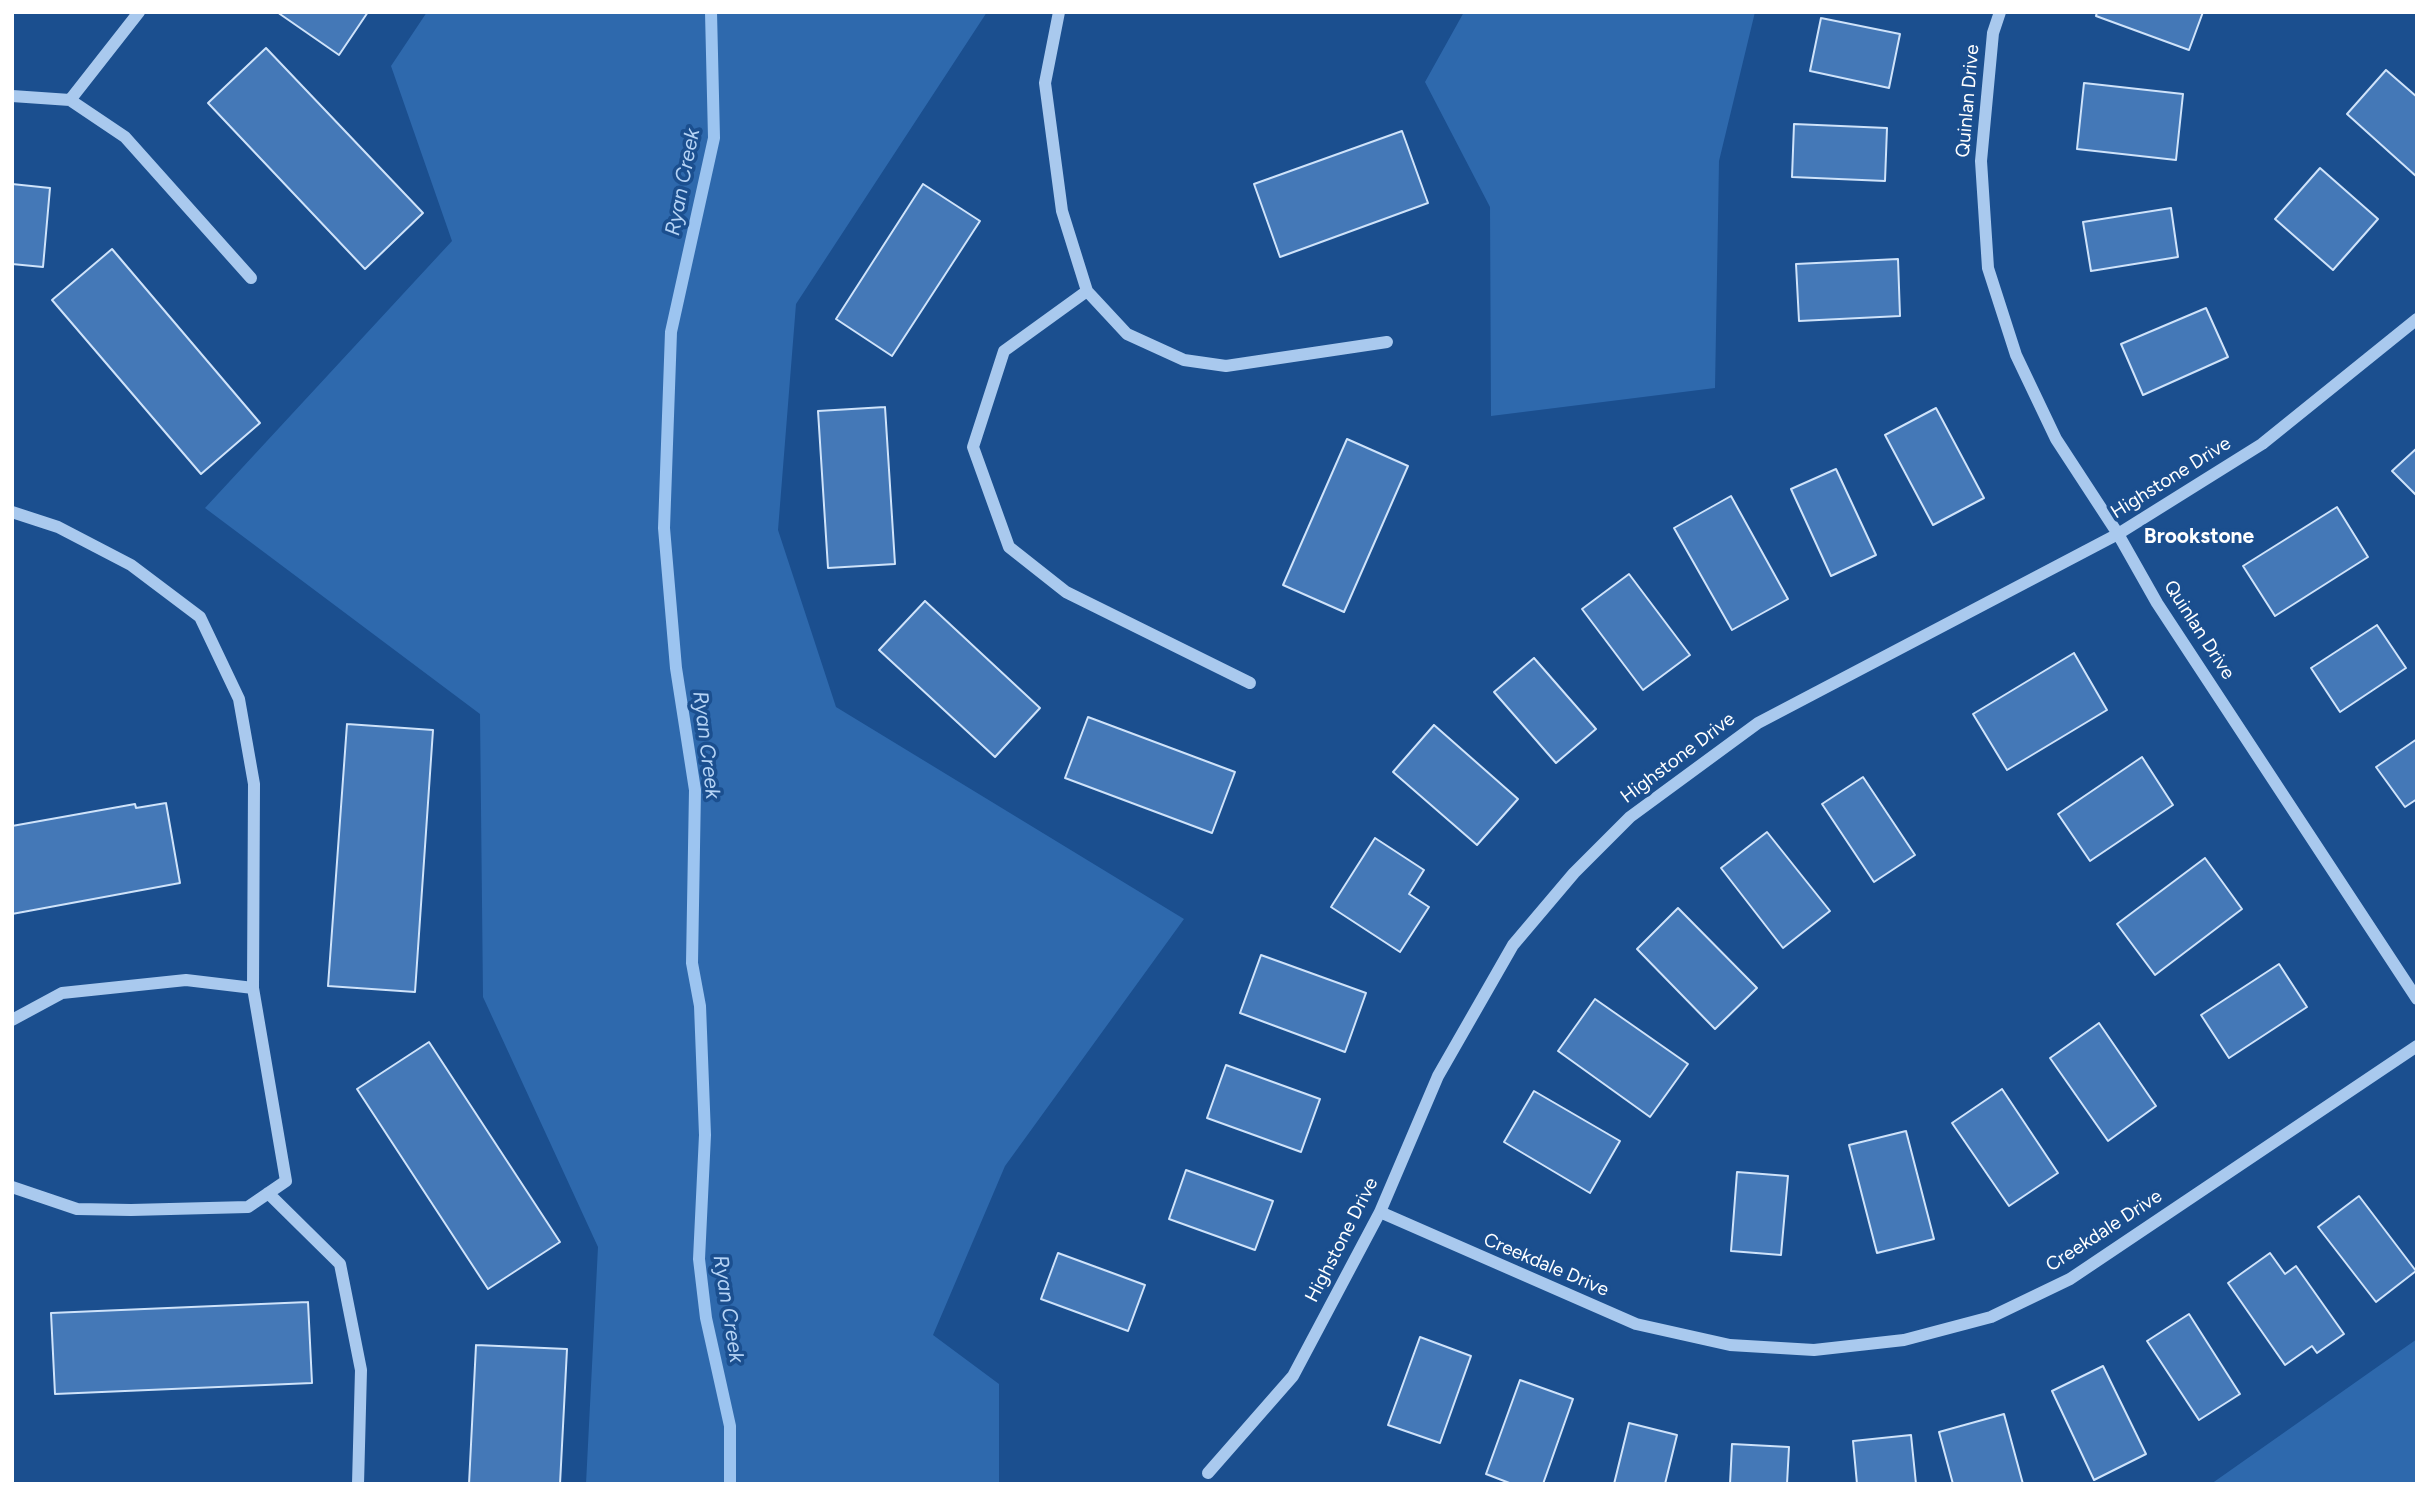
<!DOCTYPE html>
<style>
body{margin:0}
#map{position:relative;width:2429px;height:1496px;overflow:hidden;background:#1b4f8f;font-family:Figtree,sans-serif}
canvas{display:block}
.frame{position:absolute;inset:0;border:14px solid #fff;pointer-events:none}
</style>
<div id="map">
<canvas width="2429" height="1496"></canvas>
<div class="frame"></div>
</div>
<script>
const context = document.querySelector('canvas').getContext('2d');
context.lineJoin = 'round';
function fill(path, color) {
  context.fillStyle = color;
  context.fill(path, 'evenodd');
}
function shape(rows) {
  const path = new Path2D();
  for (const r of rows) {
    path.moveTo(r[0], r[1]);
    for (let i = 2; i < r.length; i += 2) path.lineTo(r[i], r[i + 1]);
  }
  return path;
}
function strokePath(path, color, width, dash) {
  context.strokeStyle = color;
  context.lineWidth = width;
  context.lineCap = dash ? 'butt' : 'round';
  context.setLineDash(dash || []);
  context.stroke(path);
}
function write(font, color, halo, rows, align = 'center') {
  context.font = font + ' Figtree,sans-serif';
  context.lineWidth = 7;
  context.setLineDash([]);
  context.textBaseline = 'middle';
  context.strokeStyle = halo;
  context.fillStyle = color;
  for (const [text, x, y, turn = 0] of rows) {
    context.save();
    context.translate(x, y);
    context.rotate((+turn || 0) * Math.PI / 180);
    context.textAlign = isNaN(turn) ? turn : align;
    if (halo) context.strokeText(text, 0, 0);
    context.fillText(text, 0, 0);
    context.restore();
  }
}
fill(shape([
 [427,12,987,12,796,304,778,530,836,707,1184,919,1005,1166,933,1335,999,1384,999,1484,586,1484,598,1247,483,997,480,714,205,508,452,241,391,66],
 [1464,12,1755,12,1719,161,1715,388,1491,416,1490,207,1425,82],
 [2417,1339,2417,1484,2211,1484]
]), '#2e69ad');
strokePath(shape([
 [711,12,714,138,671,332,664,528,676,668,695,790,692,963,700,1006,705,1135,699,1259,706,1318,730,1426,730,1484]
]), '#9cc4f0', 12);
const building = shape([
 [277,12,368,12,339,55,277,12],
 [2097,12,2203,12,2189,50,2096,16,2097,12],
 [1821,18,1900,34,1889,88,1810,71,1821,18],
 [266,48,423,213,365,269,208,103,266,48],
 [2386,70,2417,97,2417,177,2347,114,2386,70],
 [2084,83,2183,94,2176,160,2077,149,2084,83],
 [1794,124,1887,128,1885,181,1792,177,1794,124],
 [1402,131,1428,203,1280,257,1254,184,1402,131],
 [2320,168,2378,219,2333,270,2275,219,2320,168],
 [12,184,50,188,43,267,12,264,12,184],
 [923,184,980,221,892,356,836,319,923,184],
 [2171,208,2178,257,2091,271,2083,222,2171,208],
 [112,249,260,423,201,474,52,300,112,249],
 [1898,259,1900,316,1799,321,1796,264,1898,259],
 [2206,308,2228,357,2143,395,2121,344,2206,308],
 [885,407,895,564,828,568,818,411,885,407],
 [1936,408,1984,498,1933,525,1885,435,1936,408],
 [1347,439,1408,466,1344,612,1283,585,1347,439],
 [2417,448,2417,496,2392,471,2417,448],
 [1836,469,1876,555,1831,576,1791,489,1836,469],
 [1731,496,1788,599,1732,630,1674,528,1731,496],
 [2337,507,2368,557,2275,616,2243,566,2337,507],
 [1629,574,1690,655,1643,690,1582,609,1629,574],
 [925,601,1040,708,995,757,879,650,925,601],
 [2377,625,2406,668,2340,712,2311,668,2377,625],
 [2074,653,2107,710,2007,770,1973,714,2074,653],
 [1534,658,1596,729,1556,763,1494,692,1534,658],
 [1088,717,1235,772,1212,833,1065,778,1088,717],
 [347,724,433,730,415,992,328,986,347,724],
 [1434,725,1518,799,1477,845,1393,772,1434,725],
 [2417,739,2417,799,2405,807,2376,767,2417,739],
 [2142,757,2173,805,2090,861,2058,814,2142,757],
 [1863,777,1915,855,1874,882,1822,804,1863,777],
 [166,803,180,883,12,914,12,826,135,804,136,808,166,803],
 [1767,832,1830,911,1783,948,1721,868,1767,832],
 [1375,838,1424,870,1409,894,1429,907,1400,952,1331,907,1375,838],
 [2205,858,2242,909,2155,975,2117,924,2205,858],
 [1678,908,1757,988,1715,1029,1637,949,1678,908],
 [1261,955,1366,993,1345,1052,1240,1013,1261,955],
 [2279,964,2307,1007,2229,1058,2201,1015,2279,964],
 [1595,999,1688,1064,1650,1117,1558,1051,1595,999],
 [2099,1023,2156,1106,2108,1141,2050,1058,2099,1023],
 [429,1042,560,1242,488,1289,357,1089,429,1042],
 [1226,1065,1320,1099,1301,1152,1207,1118,1226,1065],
 [2002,1089,2058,1173,2009,1206,1952,1123,2002,1089],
 [1534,1091,1620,1141,1590,1193,1504,1142,1534,1091],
 [1906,1131,1934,1239,1877,1253,1849,1145,1906,1131],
 [1186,1170,1273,1201,1255,1250,1169,1219,1186,1170],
 [1737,1172,1788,1176,1781,1255,1731,1251,1737,1172],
 [2359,1196,2416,1271,2376,1302,2318,1227,2359,1196],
 [1058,1253,1145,1285,1128,1331,1041,1299,1058,1253],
 [2270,1253,2285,1274,2296,1266,2344,1334,2317,1353,2312,1346,2285,1365,2228,1283,2270,1253],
 [308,1302,312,1383,55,1394,51,1313,308,1302],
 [2189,1314,2240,1394,2199,1420,2147,1341,2189,1314],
 [1420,1337,1471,1356,1440,1443,1388,1425,1420,1337],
 [476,1345,567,1349,560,1484,469,1484,476,1345],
 [2103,1366,2146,1454,2094,1480,2052,1391,2103,1366],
 [1520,1380,1573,1399,1543,1484,1512,1484,1486,1474,1520,1380],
 [2004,1414,2023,1484,1953,1484,1939,1432,2004,1414],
 [1629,1423,1677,1435,1665,1484,1614,1484,1629,1423],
 [1911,1435,1916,1484,1857,1484,1853,1441,1911,1435],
 [1732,1444,1789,1447,1787,1484,1730,1484,1732,1444]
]);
fill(building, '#4478b7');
strokePath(building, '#cfe3fa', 2);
strokePath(shape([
 [1059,12,1045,83,1062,211,1087,291,1127,334,1184,360,1226,366,1387,342],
 [2000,12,1993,33,1981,161,1988,268,2016,355,2056,439,2118,534,2157,603,2417,999],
 [12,96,70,100,139,12],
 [70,100,125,137,251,278],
 [1087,291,1004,351,973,447,1009,547,1066,592,1250,683],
 [12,512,58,527,131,565,200,617,239,699,254,784,253,988,286,1181,248,1207,131,1210,77,1209,12,1187],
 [12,1020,62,993,186,980,253,988],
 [268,1193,340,1264,361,1370,358,1484],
 [1380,1212,1636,1324,1730,1345,1814,1350,1904,1340,1991,1317,2070,1279,2417,1046],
 [1208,1473,1293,1376,1380,1212,1438,1076,1513,945,1574,873,1630,817,1758,723,2118,534,2262,444,2417,319]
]), '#a9c9ee', 12);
write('19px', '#fff', '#1b4f8f', [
 ["Quinlan Drive",1968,101,-85],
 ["Highstone Drive",2171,478,-32],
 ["Quinlan Drive",2199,630,57],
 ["Highstone Drive",1678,758,-37],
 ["Creekdale Drive",2104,1231,-33],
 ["Highstone Drive",1342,1240,-63],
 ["Creekdale Drive",1546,1265,23]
]);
write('italic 21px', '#b5d3f5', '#1b4f8f', [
 ["Ryan Creek",683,182,-79],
 ["Ryan Creek",706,745,83],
 ["Ryan Creek",728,1309,81]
]);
write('bold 21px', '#fff', '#1b4f8f', [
 ["Brookstone",2199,537]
]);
</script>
